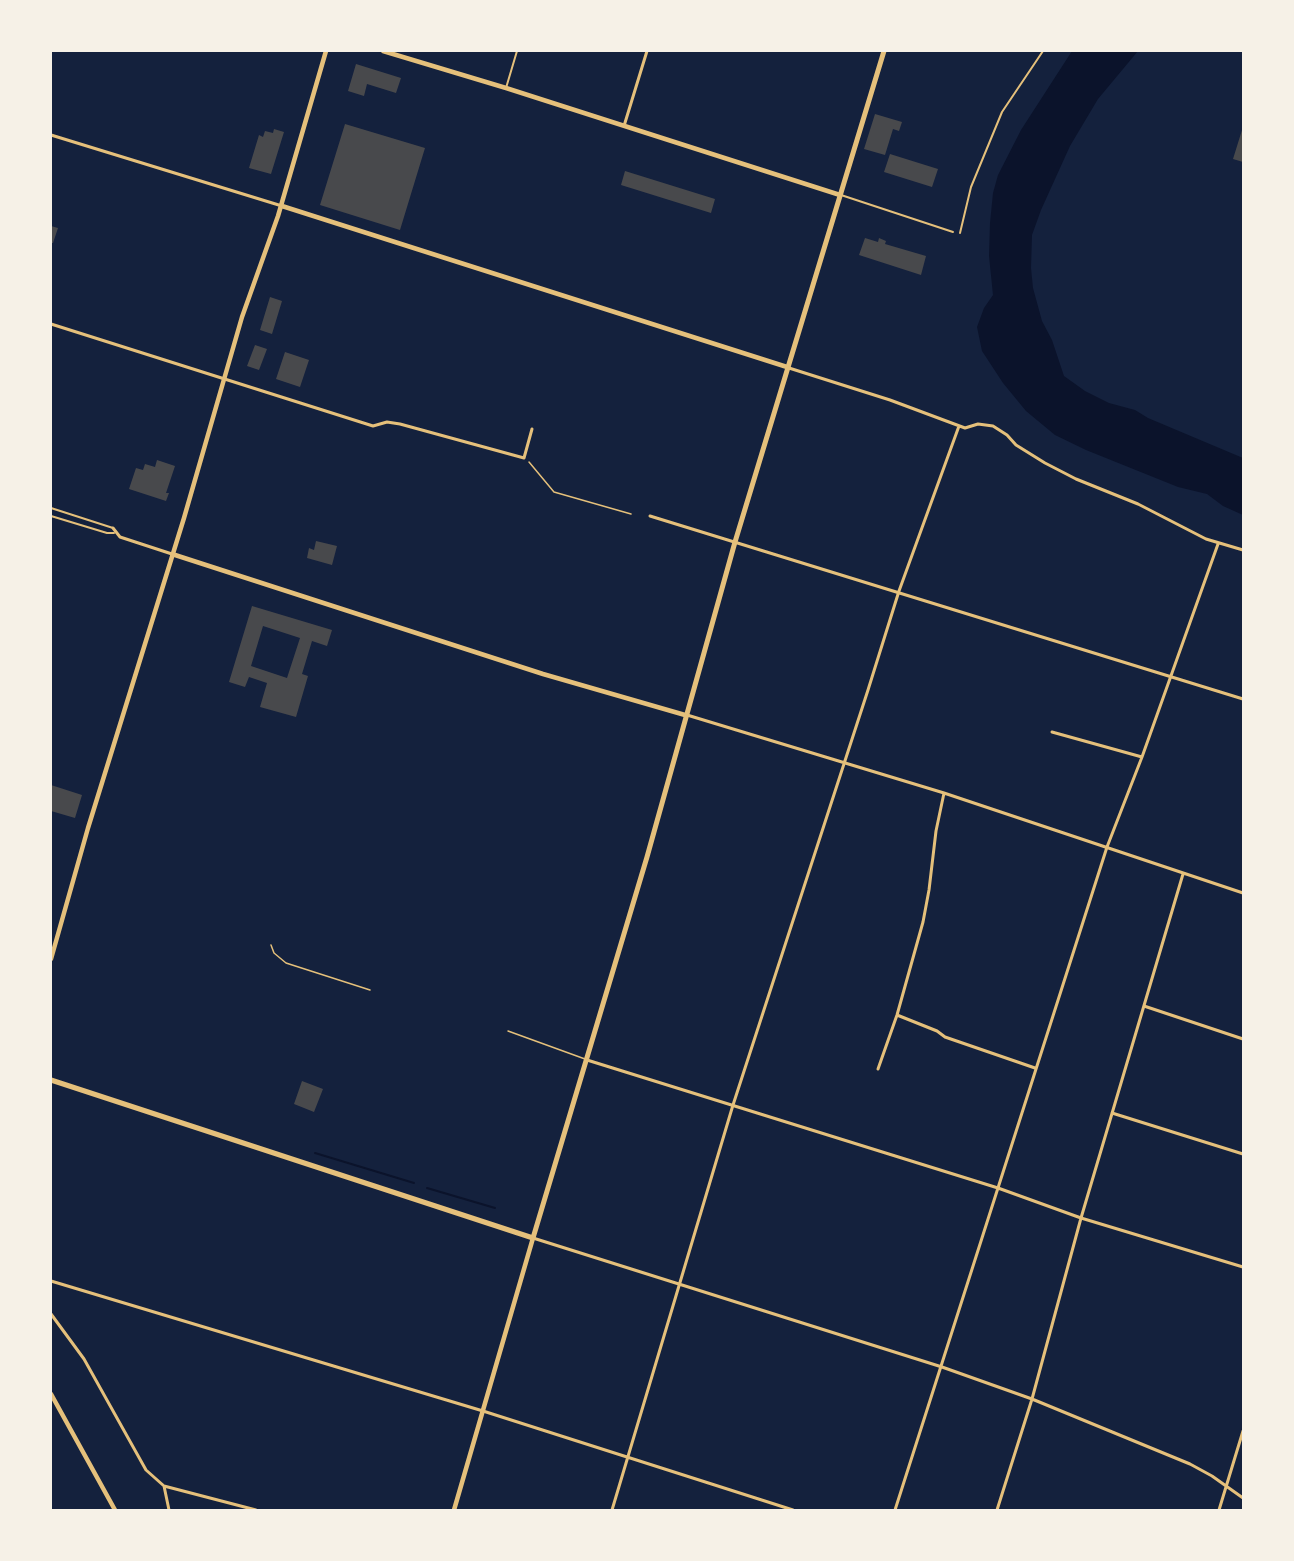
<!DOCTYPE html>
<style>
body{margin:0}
#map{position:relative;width:1294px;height:1561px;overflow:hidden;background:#14213d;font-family:"Noto Serif",serif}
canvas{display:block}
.frame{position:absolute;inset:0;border:52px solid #f6f1e7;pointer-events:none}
</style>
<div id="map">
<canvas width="1294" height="1561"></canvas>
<div class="frame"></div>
</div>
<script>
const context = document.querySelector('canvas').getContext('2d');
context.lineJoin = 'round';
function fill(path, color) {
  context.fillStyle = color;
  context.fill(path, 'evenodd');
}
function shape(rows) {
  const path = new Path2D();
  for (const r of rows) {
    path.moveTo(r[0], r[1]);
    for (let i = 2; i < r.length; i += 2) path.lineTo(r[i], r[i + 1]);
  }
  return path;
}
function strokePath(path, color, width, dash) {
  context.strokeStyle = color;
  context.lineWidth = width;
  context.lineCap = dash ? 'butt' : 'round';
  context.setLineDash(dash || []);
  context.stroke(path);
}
fill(shape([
 [1072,51,1138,51,1098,99,1070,146,1041,210,1032,235,1031,268,1033,288,1042,321,1052,340,1064,376,1085,391,1109,403,1135,410,1148,418,1243,458,1243,515,1223,506,1207,494,1178,487,1086,450,1055,435,1026,411,1003,383,982,351,977,327,984,308,993,295,989,256,990,223,993,193,998,175,1021,130]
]), '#0b132b');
strokePath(shape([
 [315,1153,414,1183],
 [427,1188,495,1208]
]), '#0b132b', 2);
fill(shape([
 [356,64,401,78,396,93,367,84,364,96,348,91],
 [875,114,902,122,899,131,893,129,885,155,864,149],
 [345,124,425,148,400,230,320,205],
 [274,129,284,132,271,174,249,168,259,135,263,137,265,131,273,133],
 [1242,130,1243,130,1243,162,1233,159],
 [890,154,938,169,932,187,884,172],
 [625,171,715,199,711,213,621,185],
 [51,226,58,228,53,243,51,243],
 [865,238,878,242,879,238,886,241,885,244,926,256,921,275,859,255],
 [270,297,282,301,272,334,260,330],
 [255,345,267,349,259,370,247,366],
 [285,352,309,360,300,387,276,379],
 [157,460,175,466,166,493,169,493,166,501,129,489,136,468,143,470,145,464,155,467],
 [316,541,337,546,332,565,307,558,309,548,314,550],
 [252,606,332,630,327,646,312,641,302,674,308,676,296,717,260,707,267,683,249,677,245,687,229,682],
 [263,626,300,638,287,678,251,666],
 [51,785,82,795,75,818,51,811],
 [302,1081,323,1089,314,1112,294,1104]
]), '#48494c');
strokePath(shape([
 [529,462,554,492,631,514]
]), '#e5c07b', 1.5);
strokePath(shape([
 [271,945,274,953,286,963,370,990],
 [508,1031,585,1059]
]), '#e5c07b', 1.5);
strokePath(shape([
 [506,88,517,51],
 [841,195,953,232],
 [960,233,971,187,1002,112,1043,51],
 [51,508,113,528],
 [51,516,107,533,114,533]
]), '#e5c07b', 2);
strokePath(shape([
 [624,126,647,51],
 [51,135,282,206],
 [51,324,373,426,387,422,400,424,524,458,532,429],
 [789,368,890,400,965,428,978,424,993,426,1007,435,1016,445,1045,463,1076,479,1138,504,1206,539,1243,550],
 [650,516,1243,699],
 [113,528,120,537,172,554],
 [687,715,944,793,1243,893],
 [1052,732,1142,757],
 [1144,1006,1243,1039],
 [897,1015,937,1031,945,1037,1035,1068],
 [587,1060,998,1188,1081,1218,1243,1267],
 [878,1069,897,1015,923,922,929,890,936,831,944,793],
 [1112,1113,1243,1154],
 [533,1238,942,1367,1032,1399,1190,1464,1212,1476,1243,1498],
 [51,1281,483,1411,793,1510],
 [51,1314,84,1359,146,1470,164,1486,169,1510],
 [164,1486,256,1510],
 [612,1510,733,1105,868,690,899,591,959,426],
 [895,1510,1107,847,1142,757,1218,544],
 [997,1510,1032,1399,1081,1218,1183,874],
 [1219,1510,1243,1431]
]), '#e5c07b', 3);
strokePath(shape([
 [383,51,506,88,840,195],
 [282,206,787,367],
 [172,554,543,674,685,715],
 [51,959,88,828,184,518,242,317,278,216,326,51],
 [51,1394,115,1510]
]), '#e5c07b', 4.5);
strokePath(shape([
 [454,1510,533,1238]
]), '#e5c07b', 4.5);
strokePath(shape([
 [51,1080,533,1238,647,857,735,542,884,51]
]), '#e5c07b', 5);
</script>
